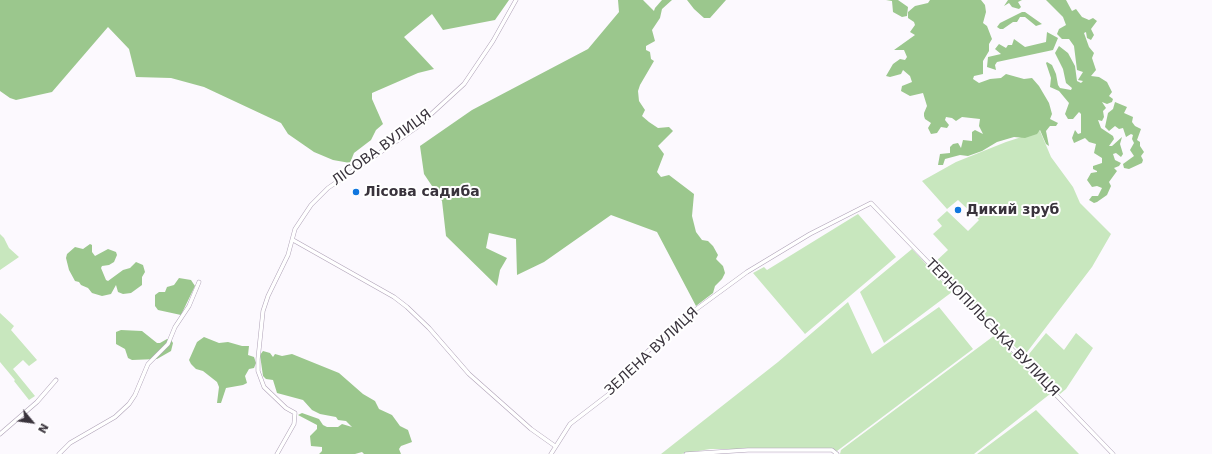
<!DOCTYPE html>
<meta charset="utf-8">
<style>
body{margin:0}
#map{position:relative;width:1212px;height:454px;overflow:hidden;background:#fcf9fe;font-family:"DejaVu Sans",sans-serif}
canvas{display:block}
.north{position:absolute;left:12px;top:402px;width:40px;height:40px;-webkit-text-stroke:3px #fff;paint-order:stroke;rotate:119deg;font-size:11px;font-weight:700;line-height:16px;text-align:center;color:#39333c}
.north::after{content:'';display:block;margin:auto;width:14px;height:18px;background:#39333c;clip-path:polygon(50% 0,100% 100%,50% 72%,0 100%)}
</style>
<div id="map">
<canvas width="1212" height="454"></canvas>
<div class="north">N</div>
</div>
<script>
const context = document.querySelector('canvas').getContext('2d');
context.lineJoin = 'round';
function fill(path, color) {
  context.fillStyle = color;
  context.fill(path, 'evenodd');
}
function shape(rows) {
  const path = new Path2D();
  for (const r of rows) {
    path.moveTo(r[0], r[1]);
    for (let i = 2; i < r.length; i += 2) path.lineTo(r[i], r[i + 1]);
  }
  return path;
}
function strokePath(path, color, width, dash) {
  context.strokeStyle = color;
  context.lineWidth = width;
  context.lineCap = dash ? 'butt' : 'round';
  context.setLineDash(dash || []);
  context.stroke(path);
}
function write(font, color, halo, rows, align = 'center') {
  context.font = font + ' "DejaVu Sans",sans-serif';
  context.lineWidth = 4;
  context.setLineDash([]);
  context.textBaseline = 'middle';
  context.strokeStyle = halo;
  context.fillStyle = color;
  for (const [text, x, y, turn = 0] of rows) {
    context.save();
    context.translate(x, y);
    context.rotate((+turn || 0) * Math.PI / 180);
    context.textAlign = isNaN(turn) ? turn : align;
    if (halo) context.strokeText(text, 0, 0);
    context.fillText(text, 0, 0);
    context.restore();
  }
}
fill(shape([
 [1040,131,1051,157,1073,187,1080,203,1111,234,1092,267,1024,356,934,263,948,250,933,234,942,226,937,220,947,211,968,231,979,220,958,200,947,209,922,181,956,162,1006,142],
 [858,214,896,257,805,334,753,273,764,267,767,270],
 [0,234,4,238,9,248,19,257,0,270],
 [912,249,952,292,884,343,860,292],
 [848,302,872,354,939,307,973,349,837,451,832,449,710,449,681,454,661,454,778,362],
 [0,313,14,326,11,330,37,360,29,366,23,360,13,369,35,396,29,400,14,381,15,380,0,362],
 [1046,333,1064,350,1076,333,1093,348,1066,389,1060,394,1025,359],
 [995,335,1050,394,974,454,840,454,841,450],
 [1036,410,1079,454,977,454]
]), '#c8e7be');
fill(shape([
 [0,0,509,0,495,20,443,30,432,14,404,37,434,69,418,73,372,93,372,99,383,124,376,130,371,140,354,153,350,163,333,160,314,152,288,134,281,123,204,87,171,78,136,77,129,49,108,27,52,92,16,100,10,98,0,91],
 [618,0,643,0,654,11,655,8,662,0,672,0,662,9,660,18,652,30,655,41,646,46,646,50,650,52,651,59,654,61,640,85,638,91,639,101,645,110,642,116,649,122,658,128,669,127,673,131,658,146,664,154,657,172,661,177,669,175,694,194,692,216,696,232,702,240,708,241,713,246,718,255,716,259,723,266,725,273,722,279,715,286,713,293,696,306,657,232,611,215,544,262,517,275,516,239,489,233,486,248,507,258,500,270,497,286,446,236,442,201,424,174,420,146,472,110,588,49,619,12],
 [687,0,726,0,710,18,704,18,694,9],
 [886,0,898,0,908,7,907,16,902,17,893,12,892,1],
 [930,0,981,0,985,5,986,12,983,23,987,26,992,39,989,44,989,51,983,61,983,74,974,76,973,79,979,83,990,79,1001,78,1006,74,1024,79,1032,78,1039,86,1049,103,1052,114,1050,119,1058,123,1056,126,1050,126,1046,131,1049,146,1046,144,1040,130,1037,134,1025,138,1014,137,997,142,982,151,968,156,960,155,945,159,943,165,938,165,940,154,950,153,950,147,953,144,958,143,961,148,963,140,972,141,972,132,975,130,983,134,979,126,980,119,962,117,956,121,952,118,946,117,945,120,949,125,947,128,941,127,937,133,931,134,928,128,931,123,925,119,924,116,924,113,927,106,923,93,910,96,901,91,902,86,912,82,910,76,903,70,901,74,890,77,886,76,893,64,900,59,905,60,907,57,904,50,894,50,915,35,910,32,915,25,914,22,908,18,908,12,915,6,928,3],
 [1008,0,1022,0,1018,2,1021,7,1019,9,1012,7,1009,3,1004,6],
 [1046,0,1066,0,1072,11,1076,9,1082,17,1089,20,1093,18,1097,21,1091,29,1094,35,1091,40,1087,38,1086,32,1084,33,1089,47,1094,53,1092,58,1096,70,1091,76,1099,77,1107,82,1112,92,1109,96,1113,99,1112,102,1107,104,1102,102,1106,108,1103,111,1104,117,1102,121,1098,120,1101,128,1113,136,1114,139,1109,146,1112,146,1122,137,1120,144,1123,154,1121,157,1116,153,1113,154,1115,160,1121,163,1119,166,1114,168,1117,171,1109,182,1111,186,1107,195,1097,202,1094,203,1089,200,1092,196,1098,196,1102,188,1097,186,1092,187,1087,180,1091,173,1097,172,1097,171,1093,169,1093,166,1102,163,1102,158,1094,153,1096,144,1089,142,1085,138,1074,143,1072,138,1075,130,1078,134,1081,133,1081,114,1079,112,1073,119,1068,119,1065,114,1069,103,1059,91,1050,87,1051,78,1046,63,1047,62,1052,65,1056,74,1058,85,1060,88,1071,90,1072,88,1066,83,1063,69,1055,53,1059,46,1068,53,1075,66,1077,81,1081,83,1083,81,1078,80,1083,72,1077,70,1074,46,1069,39,1062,39,1057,34,1059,29,1066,25,1063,17],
 [1022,12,1025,12,1042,24,1036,26,1025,17,1020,17,1017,22,1013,22,1003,29,1000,29,997,27,1000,23],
 [1047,32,1058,38,1053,50,997,62,995,65,996,70,987,67,988,57,1001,54,995,49,999,44,1006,48,1008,45,1012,45,1014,39,1025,47,1046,42],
 [1115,102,1127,107,1124,113,1133,117,1132,122,1135,126,1141,129,1137,140,1140,142,1140,146,1144,152,1141,156,1143,160,1142,163,1129,169,1124,168,1123,164,1134,156,1130,150,1134,143,1132,139,1133,135,1131,134,1126,137,1123,128,1119,129,1115,126,1109,131,1105,127,1108,113,1113,109],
 [90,244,92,245,92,252,95,256,108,249,116,252,117,255,114,262,109,265,102,266,101,268,106,280,108,281,123,270,130,268,136,262,143,265,145,272,142,277,142,285,131,293,123,294,118,292,116,285,111,294,102,296,92,293,88,288,81,285,79,282,75,281,69,270,66,258,67,254,75,247,83,249],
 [179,278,191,280,195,286,181,315,158,310,155,306,155,295,159,292,165,292,167,287,174,285],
 [121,330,142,331,157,343,160,343,167,339,171,340,173,343,171,351,157,359,132,360,128,358,125,349,116,344,116,332],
 [204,337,219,343,228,342,242,346,249,346,248,355,254,357,256,363,254,368,249,369,245,376,247,383,243,385,226,388,221,403,217,403,219,387,217,382,203,371,196,369,191,364,189,360,197,342],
 [263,351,270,353,273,357,275,354,282,356,292,354,339,373,363,394,375,401,379,409,392,415,400,426,408,430,412,442,401,446,399,449,401,454,364,454,362,452,355,454,319,454,322,451,322,447,311,446,310,436,317,429,317,425,298,415,302,413,319,419,323,425,327,427,338,427,342,424,352,427,346,421,338,420,336,417,320,414,312,410,303,400,277,393,273,380,266,379,263,376,260,355]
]), '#9bc78d');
const minor = shape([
 [293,240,394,297,407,307,429,328,469,374,531,429,555,446],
 [0,434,37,402,56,380],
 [59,454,70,443,115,417,129,404,135,395,148,364,168,344,175,327,189,306,199,282],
 [277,454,294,424,295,413,286,408,264,387,258,371,258,359,263,311,268,296,288,255,295,229,311,205,328,188,416,128,464,84,493,41,516,0],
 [551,454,570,424,613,391,648,351,691,313,747,272,810,234,871,203,1113,454],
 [686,454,748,450,832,450,837,454]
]);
strokePath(minor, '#aea1b6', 4.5);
strokePath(minor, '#fff', 3.5);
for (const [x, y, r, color] of [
 [356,192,4,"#1076df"],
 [958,210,4,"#1076df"]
]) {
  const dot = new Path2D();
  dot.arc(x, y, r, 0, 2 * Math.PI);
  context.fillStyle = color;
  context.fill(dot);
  strokePath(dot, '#fff', 1.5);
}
write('14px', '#39333c', '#fff', [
 ["ЛІСОВА ВУЛИЦЯ",382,148,-36],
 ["ТЕРНОПІЛЬСЬКА ВУЛИЦЯ",992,328,46],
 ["ЗЕЛЕНА ВУЛИЦЯ",652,352,-43]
]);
write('bold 14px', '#39333c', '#fff', [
 ["Лісова садиба",364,192],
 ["Дикий зруб",966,210]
], 'left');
</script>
